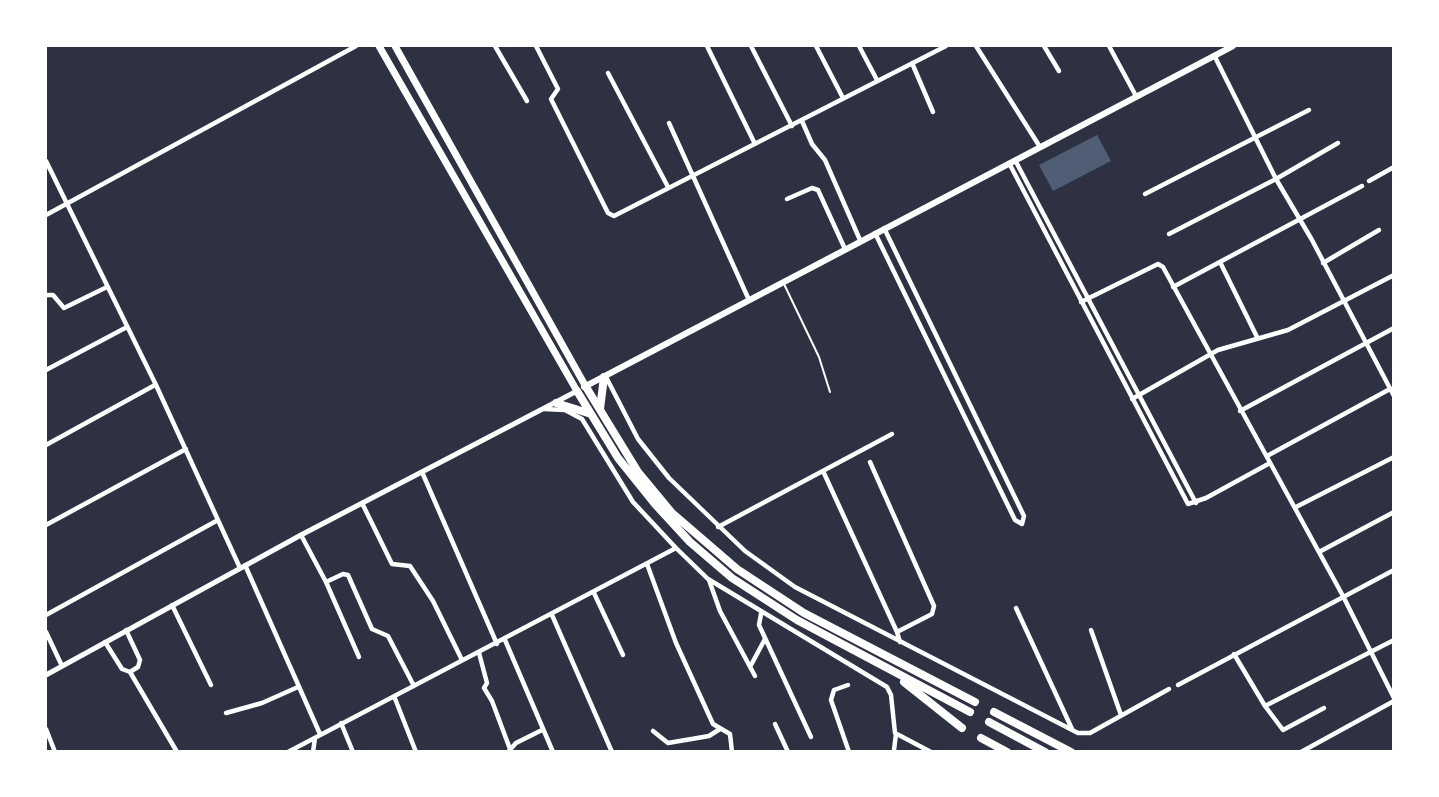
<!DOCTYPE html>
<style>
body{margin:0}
#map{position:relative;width:1439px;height:797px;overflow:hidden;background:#2d3142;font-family:"Exo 2",sans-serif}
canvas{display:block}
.frame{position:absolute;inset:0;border:47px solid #fff;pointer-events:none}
</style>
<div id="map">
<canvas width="1439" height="797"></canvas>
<div class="frame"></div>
</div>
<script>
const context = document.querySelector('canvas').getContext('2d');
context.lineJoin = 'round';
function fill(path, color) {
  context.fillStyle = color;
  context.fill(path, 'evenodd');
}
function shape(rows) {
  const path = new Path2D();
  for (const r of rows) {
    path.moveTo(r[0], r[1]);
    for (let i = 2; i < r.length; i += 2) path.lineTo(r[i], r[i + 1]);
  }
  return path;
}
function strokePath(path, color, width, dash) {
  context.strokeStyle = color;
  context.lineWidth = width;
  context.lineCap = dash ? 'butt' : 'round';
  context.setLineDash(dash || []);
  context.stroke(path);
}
fill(shape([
 [1097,135,1111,161,1053,191,1039,165]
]), '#4f5d75');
strokePath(shape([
 [784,284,819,357,830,392]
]), '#fff', 2);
strokePath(shape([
 [495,46,527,101],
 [536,46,558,89,551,99,608,213,614,216,946,46],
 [707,46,755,144],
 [751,46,792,126],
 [816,46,843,98],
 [859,46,877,80],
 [976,46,1040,147],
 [1044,46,1059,71],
 [1109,46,1136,96],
 [1214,55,1276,179,1312,240,1394,396],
 [912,63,933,112],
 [608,73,668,187],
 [802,121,812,144,825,160,860,240],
 [669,123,749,300],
 [1015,160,1196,503],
 [46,161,156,385,240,568],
 [1009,163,1188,504,1206,498,1270,463],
 [1369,181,1394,167],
 [1145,194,1309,110],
 [787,199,812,188,818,190,845,249],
 [46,215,356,46],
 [875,233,1015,520,1022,524,1024,516,884,228],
 [1169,234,1276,179,1338,143],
 [1220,262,1257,337],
 [1323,263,1379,230],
 [1173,287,1362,186],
 [46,295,53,295,64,308,107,287],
 [1081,302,1158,264,1163,267,1343,596,1394,698],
 [46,370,127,327],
 [606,377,638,439,669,478,745,551,795,587,1078,733,1090,733,1169,689],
 [1132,399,1218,350,1288,330,1394,275],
 [544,409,565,410,582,419,633,502,676,548],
 [1240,411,1394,328],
 [46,445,155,385],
 [1267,456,1390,389],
 [870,462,934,606,932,614,897,632,900,642],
 [823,471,897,632],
 [422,472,497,644],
 [362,503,392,564,410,566,433,601,462,660],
 [1296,507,1394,457],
 [46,525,186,449],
 [718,527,892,434],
 [301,535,326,582,343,574,348,575,372,629,388,636,414,686],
 [1319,552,1394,512],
 [647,564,676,643,713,724,730,734,732,752],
 [245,565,320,734],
 [709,580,720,611,755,676],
 [326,582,359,657],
 [594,593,623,655],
 [172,605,211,685],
 [1016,608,1072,729],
 [761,614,759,625,811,737],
 [46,615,218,520],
 [552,615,612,752],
 [126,630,140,660,138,667,130,672,177,752],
 [1091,630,1121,715],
 [46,632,62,666],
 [505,640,553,752],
 [105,642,122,669,130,672],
 [479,653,487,683,484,688,492,701,510,749],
 [1234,654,1265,706,1394,640],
 [750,667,765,639],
 [848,685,834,690,831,700,849,752],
 [1178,685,1394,570],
 [394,696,416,752],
 [1265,706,1283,730,1324,708],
 [226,713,262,703,298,687],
 [341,723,353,752],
 [775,724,788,752],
 [46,729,55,752],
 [653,731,668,743,709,736,720,729],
 [894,750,896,734],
 [288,752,676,548,708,579,887,687,891,695,895,733,931,752],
 [313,752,315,738],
 [508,752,516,743,542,730],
 [1301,752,1394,701]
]), '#fff', 4.5);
strokePath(shape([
 [46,675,301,535,577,391]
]), '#fff', 5);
strokePath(shape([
 [584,387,1233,46]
]), '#fff', 6);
strokePath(shape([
 [379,46,577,391],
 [395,46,586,387]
]), '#fff', 7);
strokePath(shape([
 [586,387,638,472,672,513,737,569,804,613,975,702],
 [577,391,618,458,655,504,690,542,732,578,797,620,970,712],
 [556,403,588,413],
 [600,409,604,377],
 [904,682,962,728],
 [994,712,1071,752],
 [989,722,1045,752],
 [981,738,1007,752]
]), '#fff', 8);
</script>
